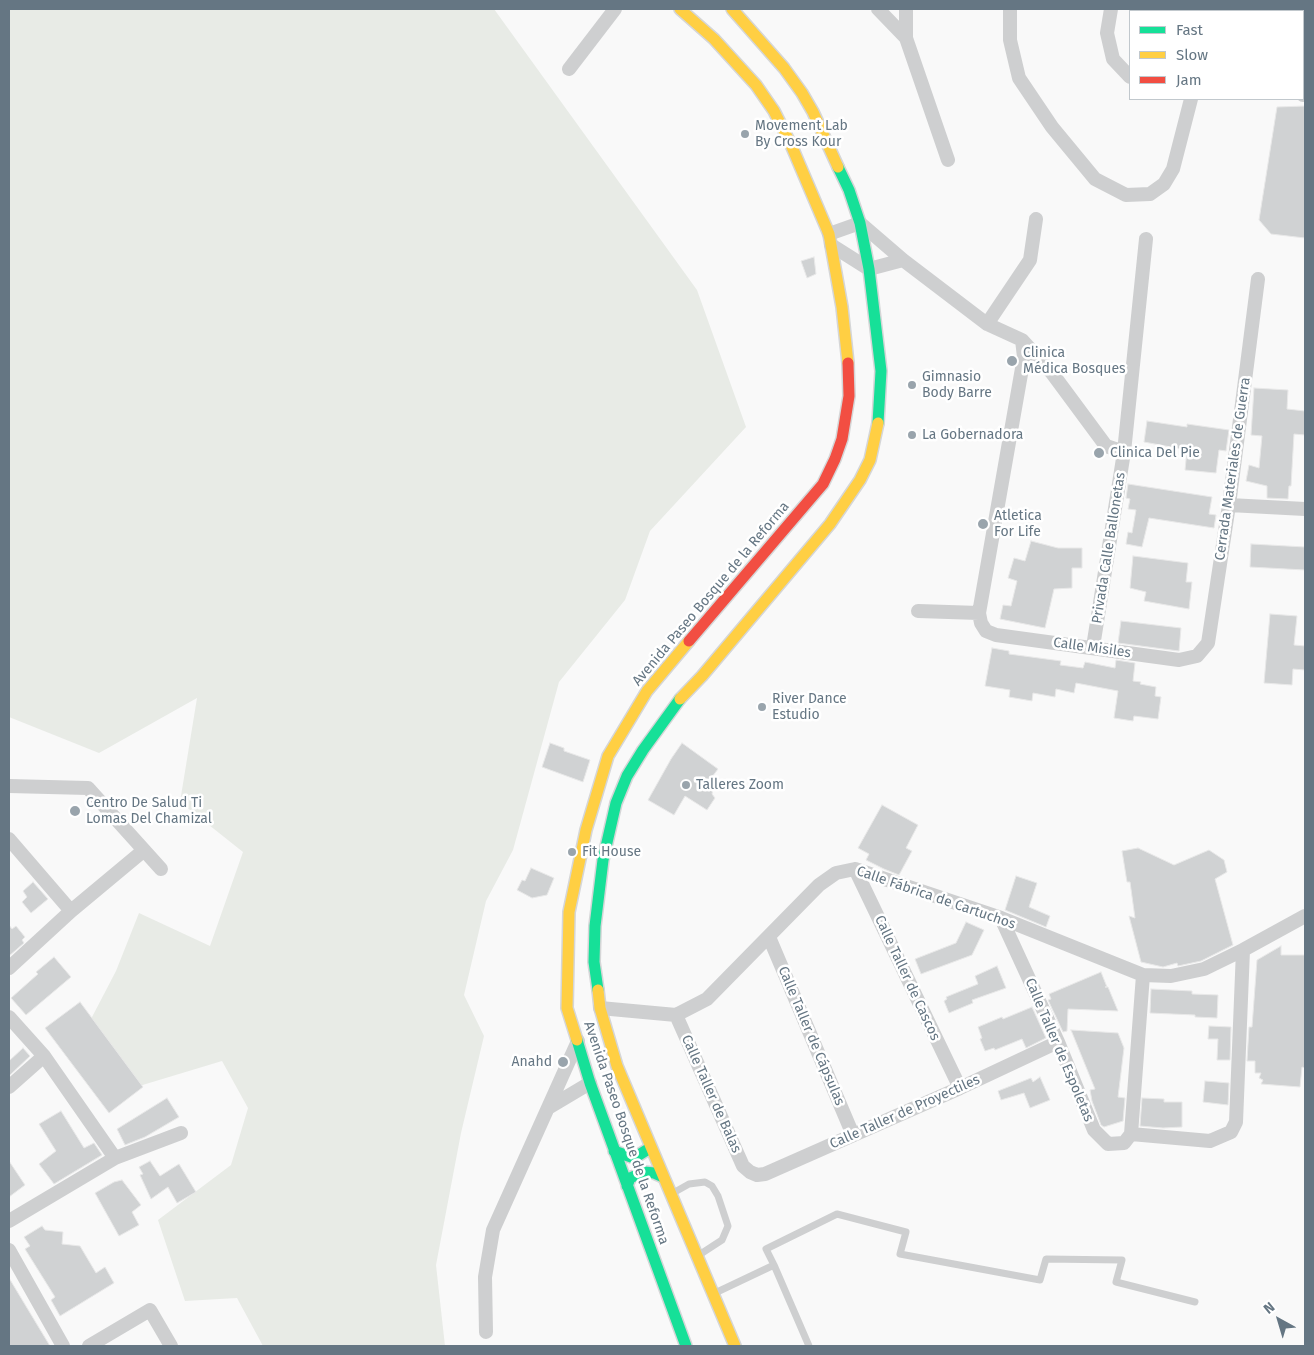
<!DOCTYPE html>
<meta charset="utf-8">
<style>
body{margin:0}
#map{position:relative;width:1314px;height:1355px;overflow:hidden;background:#f9f9f9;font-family:"Fira Sans",sans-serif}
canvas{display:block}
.frame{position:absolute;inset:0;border:10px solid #657683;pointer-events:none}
.legend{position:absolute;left:1129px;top:10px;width:175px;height:90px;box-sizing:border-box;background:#fff;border:1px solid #c1c8cd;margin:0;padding:6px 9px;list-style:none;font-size:15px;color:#657683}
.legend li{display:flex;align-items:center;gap:10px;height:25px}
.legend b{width:25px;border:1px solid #c1c8cd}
.north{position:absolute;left:1254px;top:1295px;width:50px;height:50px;-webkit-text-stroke:4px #fff;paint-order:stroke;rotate:321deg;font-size:14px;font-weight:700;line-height:20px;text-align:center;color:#657683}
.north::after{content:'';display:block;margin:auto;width:18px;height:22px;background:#657683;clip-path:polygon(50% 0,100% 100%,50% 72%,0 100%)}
</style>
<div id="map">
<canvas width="1314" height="1355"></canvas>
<div class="frame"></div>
<ul class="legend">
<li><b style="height:6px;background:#16e098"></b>Fast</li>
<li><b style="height:6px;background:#ffcf43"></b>Slow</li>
<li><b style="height:6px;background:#f24e42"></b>Jam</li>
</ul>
<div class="north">N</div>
</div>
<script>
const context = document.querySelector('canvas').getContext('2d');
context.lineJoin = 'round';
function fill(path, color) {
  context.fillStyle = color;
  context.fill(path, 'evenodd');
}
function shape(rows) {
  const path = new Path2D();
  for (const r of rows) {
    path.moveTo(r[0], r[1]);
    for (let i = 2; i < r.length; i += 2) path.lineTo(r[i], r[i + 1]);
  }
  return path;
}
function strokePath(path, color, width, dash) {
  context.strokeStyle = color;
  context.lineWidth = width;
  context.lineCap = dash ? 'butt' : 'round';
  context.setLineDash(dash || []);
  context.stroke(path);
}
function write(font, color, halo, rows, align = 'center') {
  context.font = font + ' "Fira Sans",sans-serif';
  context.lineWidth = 5;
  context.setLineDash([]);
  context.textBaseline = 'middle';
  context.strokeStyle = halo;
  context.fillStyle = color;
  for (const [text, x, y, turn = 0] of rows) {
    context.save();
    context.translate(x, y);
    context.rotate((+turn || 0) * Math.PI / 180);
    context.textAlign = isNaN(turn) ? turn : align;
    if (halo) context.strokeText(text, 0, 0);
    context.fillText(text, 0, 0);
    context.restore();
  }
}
fill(shape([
 [9,9,494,9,697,290,746,427,650,531,625,600,559,682,513,850,486,901,464,995,484,1036,461,1133,436,1265,445,1346,263,1346,237,1298,185,1301,158,1220,231,1165,248,1108,222,1061,126,1090,79,1042,116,971,139,913,210,946,243,852,180,802,197,698,99,753,9,717]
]), '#e8ebe6');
const building = shape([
 [1305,106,1305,238,1271,234,1259,220,1277,107,1305,106],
 [814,257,816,274,807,278,801,261,814,257],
 [1254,388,1288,390,1287,409,1305,411,1305,435,1294,434,1291,486,1289,486,1288,499,1267,498,1267,486,1246,481,1249,465,1259,468,1262,436,1251,435,1254,388],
 [1147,421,1187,427,1187,424,1229,430,1226,451,1219,450,1216,473,1185,470,1187,450,1144,442,1147,421],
 [1128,484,1212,497,1209,514,1216,515,1214,528,1149,518,1142,547,1126,544,1128,532,1132,533,1136,510,1128,509,1130,499,1126,498,1128,484],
 [1031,541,1058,548,1082,548,1082,568,1072,568,1072,588,1054,589,1045,628,1000,619,1003,605,1011,606,1017,581,1008,578,1014,558,1025,561,1031,541],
 [1251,544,1305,547,1305,570,1250,567,1251,544],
 [1133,556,1188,563,1186,582,1192,582,1189,609,1144,601,1146,592,1130,588,1133,556],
 [1270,614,1297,616,1294,645,1305,646,1305,670,1293,669,1292,685,1264,683,1270,614],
 [1121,621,1181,628,1179,651,1118,643,1121,621],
 [992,648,1009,651,1009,654,1061,661,1060,665,1083,668,1085,662,1115,668,1116,660,1135,663,1133,681,1141,682,1140,684,1156,687,1155,696,1161,697,1158,719,1134,716,1133,721,1114,718,1118,691,1076,683,1074,693,1056,689,1055,697,1033,693,1032,701,1009,697,1010,690,985,686,992,648],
 [550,743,564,748,564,751,590,760,583,782,542,767,550,743],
 [682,743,718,769,706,785,713,789,712,794,715,798,707,810,685,796,674,815,648,800,671,759,682,743],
 [882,805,918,825,906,848,912,851,899,875,884,869,866,860,869,854,858,848,882,805],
 [1138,848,1174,865,1209,850,1224,860,1227,872,1215,879,1233,945,1201,961,1178,966,1177,963,1163,967,1141,962,1129,916,1135,918,1130,882,1127,882,1122,851,1138,848],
 [531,868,554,878,547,895,532,898,517,890,522,880,525,881,531,868],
 [1016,876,1037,883,1029,907,1050,916,1046,927,1005,910,1016,876],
 [33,882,48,899,31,913,22,902,27,897,23,891,33,882],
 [966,922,984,930,972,955,921,974,915,959,956,943,966,922],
 [9,925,12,929,16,926,25,937,22,940,24,943,9,956,9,925],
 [1281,946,1281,955,1305,955,1305,1068,1302,1067,1300,1087,1261,1084,1263,1080,1259,1078,1261,1073,1255,1073,1255,1061,1247,1061,1249,1027,1252,1027,1257,960,1281,946],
 [54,957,71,977,26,1015,11,998,38,974,36,972,54,957],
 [997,966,1006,988,972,1000,973,1003,949,1013,944,1001,947,999,946,997,978,984,975,976,997,966],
 [1101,972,1107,987,1105,987,1108,987,1118,1011,1068,1009,1067,1031,1063,1032,1048,1000,1051,999,1049,994,1101,972],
 [1151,989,1192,991,1192,994,1218,995,1217,1018,1195,1017,1195,1015,1150,1013,1151,989],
 [80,1002,143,1087,109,1113,45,1028,80,1002],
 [1032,1007,1046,1038,1026,1048,1022,1039,995,1050,994,1048,985,1051,980,1039,982,1038,978,1027,1002,1017,1003,1019,1032,1007],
 [1209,1026,1231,1027,1230,1060,1217,1060,1218,1039,1208,1039,1209,1026],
 [1071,1030,1118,1033,1124,1048,1118,1097,1125,1098,1123,1121,1104,1127,1101,1125,1092,1101,1090,1090,1095,1089,1071,1030],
 [23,1048,30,1056,9,1076,9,1061,23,1048],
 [1040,1077,1050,1100,1030,1108,1024,1093,1001,1100,998,1091,1031,1078,1033,1082,1040,1077],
 [1205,1081,1229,1083,1228,1105,1203,1102,1205,1081],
 [167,1098,179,1117,145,1137,125,1145,117,1129,167,1098],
 [1142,1098,1164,1099,1164,1102,1182,1102,1182,1127,1163,1128,1140,1126,1142,1098],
 [61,1111,84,1148,94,1143,102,1155,54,1184,39,1164,56,1151,39,1124,61,1111],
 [9,1161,25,1185,9,1197,9,1161],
 [150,1161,160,1176,179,1164,196,1192,177,1203,168,1187,151,1199,140,1175,143,1174,139,1167,150,1161],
 [122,1180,141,1205,132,1212,139,1225,119,1236,95,1193,114,1182,122,1180],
 [42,1226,45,1230,63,1232,62,1244,80,1246,96,1273,105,1267,114,1283,60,1316,51,1300,55,1297,25,1249,30,1246,24,1237,42,1226],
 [9,1278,50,1346,9,1346,9,1278]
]);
fill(building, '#d0d2d3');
strokePath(building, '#e8e8e8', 1);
const fast = shape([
 [838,167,849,190,860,223,869,269,881,371,878,423],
 [598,990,594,962,595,926,603,860,616,803,627,776,643,750,680,699],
 [577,1040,590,1083,686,1346],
 [614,1151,634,1158,650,1148],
 [627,1186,630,1178,644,1172,654,1173,663,1177]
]);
const slow = shape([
 [680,9,714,39,756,85,774,111,792,147,829,234,842,307,848,363],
 [732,9,784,68,802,93,813,112,838,167],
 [680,699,702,676,830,524,860,480,870,460,878,423],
 [598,990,600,1008,617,1066,735,1346],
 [577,1040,567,1008,569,912,586,830,608,756,647,691,689,641]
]);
const jam = shape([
 [689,641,823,484,835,459,842,439,849,396,848,363]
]);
strokePath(fast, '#d5d6d7', 14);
strokePath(slow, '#d5d6d7', 14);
strokePath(jam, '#d5d6d7', 14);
strokePath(shape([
 [673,1193,689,1184,705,1182,712,1186,718,1196,728,1226,722,1240,699,1255],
 [774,1265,766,1249,837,1214,906,1232,900,1254,1040,1280,1046,1259,1122,1260,1116,1282,1195,1302],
 [715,1293,774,1265,809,1346]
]), '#cecfd0', 7);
strokePath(shape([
 [878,9,906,38,948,160],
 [1010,9,1010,40,1019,78,1052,127,1095,179,1126,195,1150,194,1164,184,1173,169,1191,99],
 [1111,9,1107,33,1113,59,1130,77],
 [906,38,906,9],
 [569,69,615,9],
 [1303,95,1305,95],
 [829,234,860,223,903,260,987,324,1022,340,1052,373,1106,446,1124,452],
 [831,245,869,269,903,260],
 [987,324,1030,260,1036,219],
 [1022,340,1024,357,979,613,981,623,986,631,996,635,1179,660,1197,656,1208,643,1229,505,1258,279],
 [1229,505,1305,509],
 [918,611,979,613],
 [1093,647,1124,452,1146,239],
 [9,786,88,788,161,869],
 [9,839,71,911],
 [855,869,960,1088],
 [1001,918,1058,1042,1094,1130,1108,1144,1124,1143,1131,1134,1143,975],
 [769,937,853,1135],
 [9,968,71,911,143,851],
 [600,1008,676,1015,707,999,819,885,836,873,855,869,1001,918,1143,975,1171,976,1204,969,1243,950,1305,916],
 [676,1015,743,1166,750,1172,757,1175,765,1174,960,1088,1058,1042],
 [9,1017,44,1056,115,1158],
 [9,1087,44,1056],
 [548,1108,590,1083],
 [1131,1134,1210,1141,1231,1132,1236,1122,1243,950],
 [9,1221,115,1158,181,1133],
 [9,1250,63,1346],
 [486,1332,485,1277,493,1230,578,1041],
 [89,1346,150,1310,171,1346]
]), '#cecfd0', 14);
strokePath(fast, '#16e098', 11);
strokePath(slow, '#ffcf43', 11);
strokePath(jam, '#f24e42', 11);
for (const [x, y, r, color] of [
 [745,134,5,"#99a4ac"],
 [1012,361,6,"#99a4ac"],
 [912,385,5,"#99a4ac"],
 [912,435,5,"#99a4ac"],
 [1099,453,6,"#99a4ac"],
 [983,524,6,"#99a4ac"],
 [762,707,5,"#99a4ac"],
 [686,785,5,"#99a4ac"],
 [75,811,6,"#99a4ac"],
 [572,852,5,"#99a4ac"],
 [563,1062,6,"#99a4ac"]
]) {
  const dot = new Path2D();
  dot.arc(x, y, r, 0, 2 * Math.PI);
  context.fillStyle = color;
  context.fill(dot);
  strokePath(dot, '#fff', 2);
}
write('14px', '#657683', '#fff', [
 ["Movement Lab",755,126],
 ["By Cross Kour",755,142],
 ["Clinica",1023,353],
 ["Médica Bosques",1023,369],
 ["Gimnasio",922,377],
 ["Body Barre",922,393],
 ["La Gobernadora",922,435],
 ["Clinica Del Pie",1110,453],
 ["Atletica",994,516],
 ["For Life",994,532],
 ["River Dance",772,699],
 ["Estudio",772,715],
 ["Talleres Zoom",696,785],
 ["Centro De Salud Ti",86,803],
 ["Lomas Del Chamizal",86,819],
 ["Fit House",582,852],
 ["Anahd",552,1062,"right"]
], 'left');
write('14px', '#657683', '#fff', [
 ["Cerrada Materiales de Guerra",1233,469,-82],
 ["Privada Calle Ballonetas",1109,548,-81],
 ["Avenida Paseo Bosque de la Reforma",711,594,-50],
 ["Calle Misiles",1092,648,8],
 ["Calle Fábrica de Cartuchos",936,898,19],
 ["Calle Taller de Cascos",907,978,65],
 ["Calle Taller de Cápsulas",811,1036,67],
 ["Calle Taller de Espoletas",1059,1050,67],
 ["Calle Taller de Balas",711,1094,66],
 ["Calle Taller de Proyectiles",905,1112,-24],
 ["Avenida Paseo Bosque de la Reforma",626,1133,71]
]);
</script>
